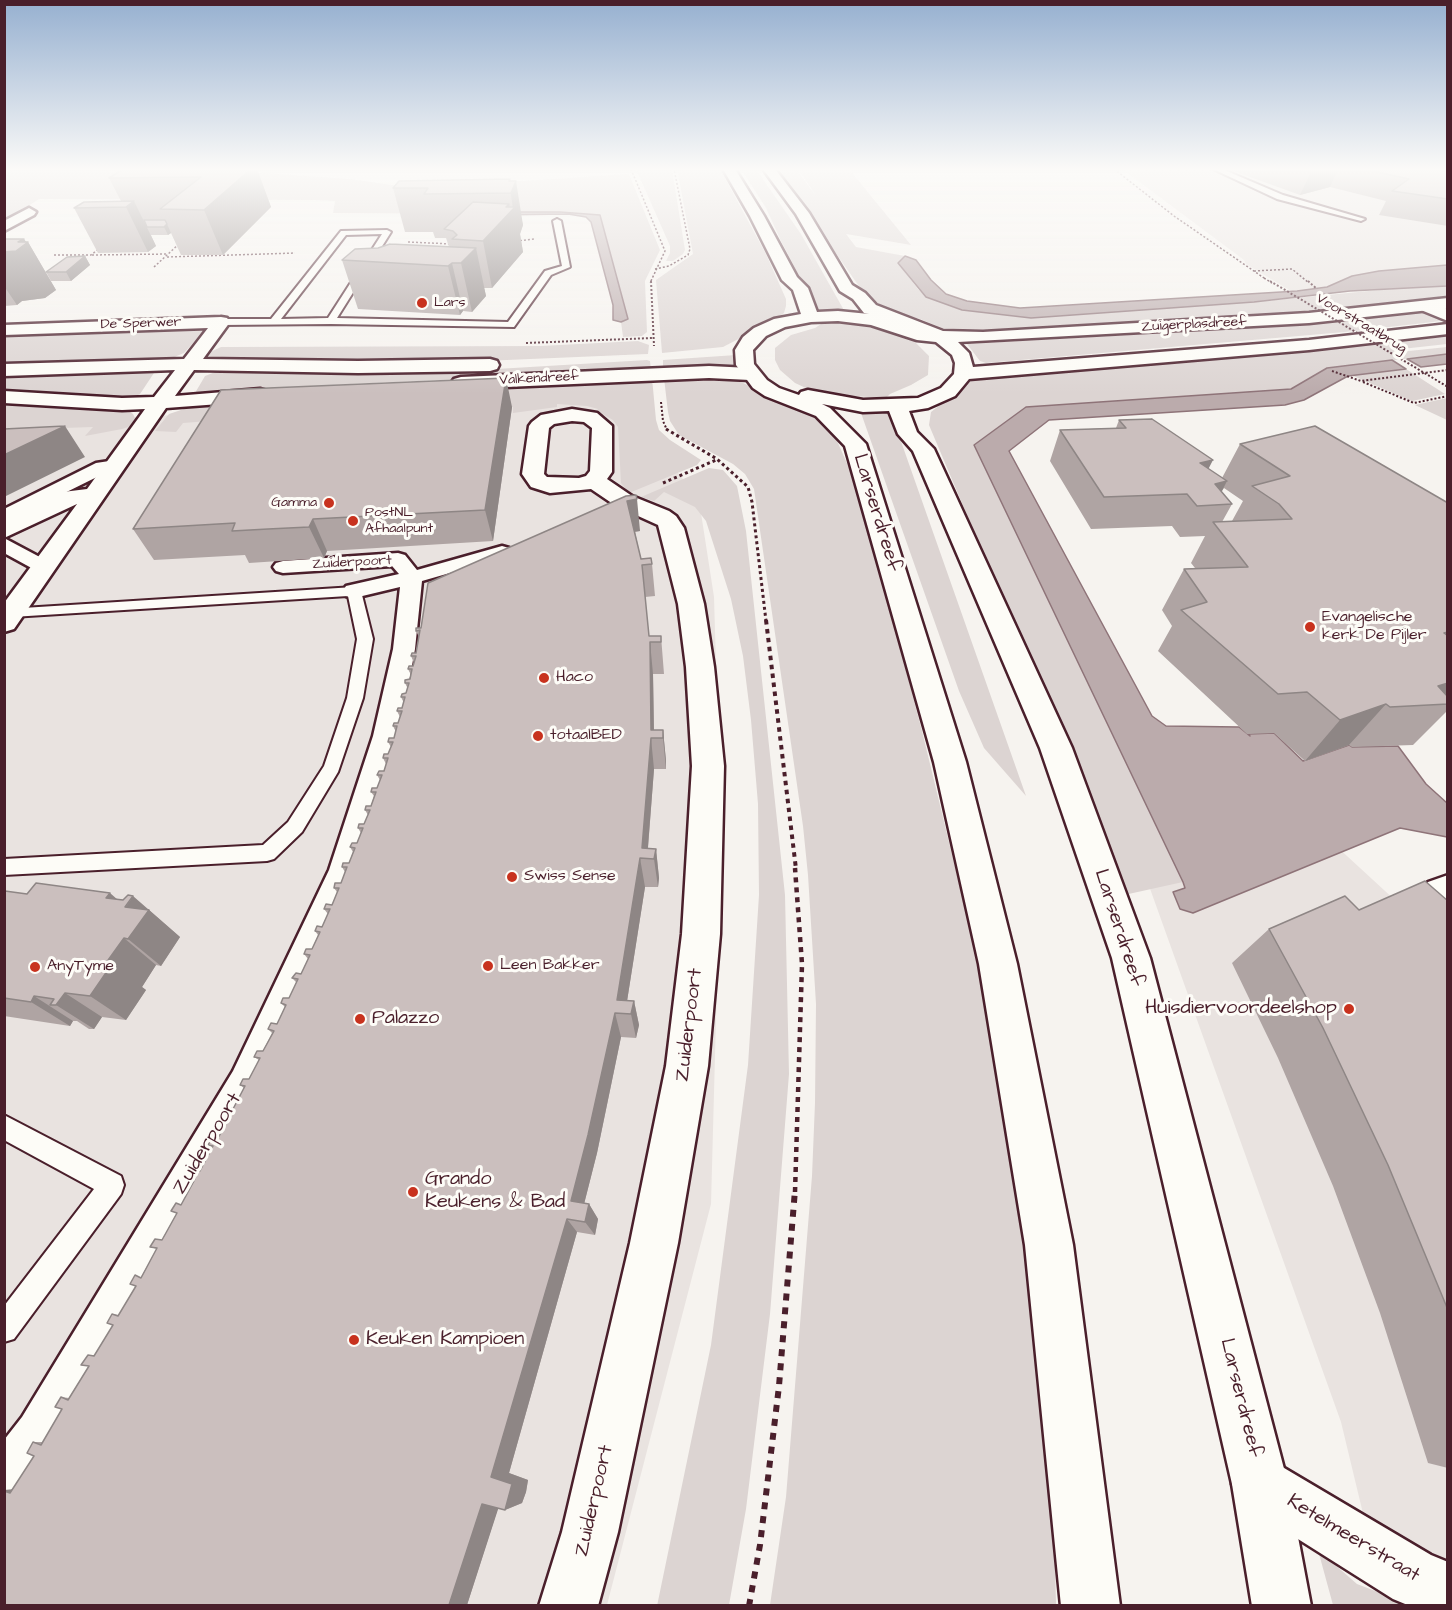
<!DOCTYPE html>
<style>
body{margin:0}
#map{position:relative;width:1452px;height:1610px;overflow:hidden;background:#f6f3ef;font-family:"Architects Daughter",sans-serif}
canvas{display:block}
.frame{position:absolute;inset:0;border:6px solid #4a1f2b;pointer-events:none}
</style>
<div id="map">
<canvas width="1452" height="1610"></canvas>
<div class="frame"></div>
</div>
<script>
const context = document.querySelector('canvas').getContext('2d');
context.lineJoin = 'round';
function fill(path, color) {
  context.fillStyle = color;
  context.fill(path, 'evenodd');
}
function shape(rows) {
  const path = new Path2D();
  for (const r of rows) {
    path.moveTo(r[0], r[1]);
    for (let i = 2; i < r.length; i += 2) path.lineTo(r[i], r[i + 1]);
  }
  return path;
}
function strokePath(path, color, width, dash) {
  context.strokeStyle = color;
  context.lineWidth = width;
  context.lineCap = dash ? 'butt' : 'round';
  context.setLineDash(dash || []);
  context.stroke(path);
}
function write(font, color, halo, rows, align = 'center') {
  context.font = font + ' "Architects Daughter",sans-serif';
  context.lineWidth = 6;
  context.setLineDash([]);
  context.textBaseline = 'middle';
  context.strokeStyle = halo;
  context.fillStyle = color;
  for (const [text, x, y, turn = 0] of rows) {
    context.save();
    context.translate(x, y);
    context.rotate((+turn || 0) * Math.PI / 180);
    context.textAlign = isNaN(turn) ? turn : align;
    if (halo) context.strokeText(text, 0, 0);
    context.fillText(text, 0, 0);
    context.restore();
  }
}
fill(shape([
 [1122,169,1447,169,1447,267,1296,294,1246,264,1244,260],
 [590,391,647,432,699,500,714,597,721,833,711,1204,607,1605,5,1605,4,419,104,419],
 [1322,833,1447,948,1447,1605,1385,1605,1341,1422,1148,883]
]), '#e9e3e0');
fill(shape([
 [5,169,205,169,350,179,413,188,629,174,660,250,645,281,647,332,642,336,623,337,621,322,627,319,600,215,560,212,494,214,333,213,335,201,314,200,39,199,5,221],
 [636,169,672,169,685,250,683,254,673,261,666,261,670,253,670,246],
 [677,169,720,169,766,254,786,299,786,306,784,313,775,320,723,347,662,353,656,280,693,254],
 [741,169,756,169,801,234,845,312,818,312,781,241,766,208],
 [777,169,796,169,816,196,798,169,849,169,911,245,846,234,856,247,905,256,898,263,918,289,926,297,962,310,1031,318,1254,302,1400,288,1447,286,1447,296,1311,311,1053,328,988,330,942,328,920,319,889,311,863,292],
 [1447,307,1447,320,1433,322,1345,332,986,363,980,361,967,344,1236,329],
 [824,322,865,325,889,331,914,341,929,356,928,375,911,385,890,394,886,398,834,395,808,389,795,383,780,370,775,360,775,348,791,335,815,328],
 [201,326,204,331,184,353,167,360,5,367,4,334],
 [1447,336,1447,344,1393,350,1399,352,1447,347,1447,354,1327,368,1291,389,1026,407,974,445,1183,882,1124,895,1069,757,929,425,931,412,970,381,999,374,1367,345],
 [638,341,649,345,648,354,460,362,210,360,204,355,221,347,540,346],
 [736,355,738,368,663,370,663,360],
 [647,360,650,361,651,370,648,371,350,384,197,395,195,393,205,376,218,371,413,374],
 [152,369,154,373,140,394,132,399,5,394,4,373],
 [1406,369,1445,394,1412,401,1351,375],
 [724,377,743,383,814,414,833,432,850,470,888,602,922,731,974,945,992,1033,1021,1218,1044,1395,1054,1516,1056,1605,770,1605,786,1497,812,1176,815,1103,816,1004,808,875,803,826,754,489,745,474,733,464,679,435,670,421,668,412,664,378],
 [652,378,656,420,659,430,670,440,701,460,697,465,629,493,621,483,618,427,613,420,597,411,598,409,587,406,557,404,557,407,513,413,513,407,235,419,183,423,176,432,155,431,169,414,199,404],
 [1447,398,1447,420,1415,405],
 [4,400,125,408,133,414,135,418,131,426,122,429,85,436,93,427,5,430],
 [861,413,891,413,1026,796,984,748,959,691],
 [709,468,723,470,737,486,746,531,785,895,789,1074,770,1314,746,1509,729,1605,657,1606,711,1345,748,1065,759,895,758,804,751,720,743,656,731,599,706,521,695,507,664,492,654,501,641,497],
 [1318,1550,1357,1584,1412,1605,1333,1605]
]), '#dcd4d2');
const water = shape([
 [497,212,560,212,600,215,628,319,621,322,613,320,613,305,591,222,586,217,568,214,495,215,497,212],
 [905,256,916,260,931,280,946,294,967,301,1020,308,1297,291,1327,287,1352,276,1379,271,1447,265,1447,286,1350,291,1254,302,1031,318,962,310,926,297,898,263,905,256],
 [1447,354,1447,364,1421,367,1407,359,1447,354],
 [1392,360,1406,369,1348,376,1304,400,1285,405,1049,420,1009,451,1152,716,1166,726,1239,727,1250,736,1249,734,1274,733,1303,761,1349,745,1352,747,1398,746,1426,784,1447,803,1447,837,1400,828,1193,913,1180,909,1173,892,1185,888,1183,882,974,445,1026,407,1291,389,1327,368,1392,360]
]);
fill(water, '#bbabac');
strokePath(water, '#8e7378', 1.5);
const service = shape([
 [1213,169,1222,169,1283,195,1365,219,1361,221,1277,199,1213,169],
 [557,219,561,221,570,267,551,275,514,327,331,324,221,325,216,322,221,319,271,319,341,231,387,230,391,232,337,318,508,322,545,271,562,266,553,221,557,219],
 [382,234,328,318,281,319,346,235,382,234],
 [354,587,361,591,373,639,363,698,338,772,302,832,274,859,267,861,4,875,4,859,263,845,288,822,324,766,347,698,357,639,348,596,12,617,5,612,7,609,354,587],
 [4,1115,121,1176,124,1185,121,1194,14,1339,4,1342,4,1306,94,1189,4,1140,4,1115]
]);
const pedestrian = shape([
 [116,460,122,461,125,465,122,469,107,472,4,523,4,509,96,463,116,460],
 [4,538,51,563,54,567,51,571,44,573,37,571,4,553,4,538],
 [502,546,509,548,512,552,509,556,422,581,415,649,399,736,357,870,257,1095,52,1447,20,1495,4,1501,4,1440,22,1417,233,1071,329,870,373,736,393,649,400,587,354,598,346,596,343,591,346,586,399,574,392,566,283,573,276,571,273,567,276,563,283,561,398,553,405,555,417,570,502,546]
]);
const minor = shape([
 [29,208,36,212,34,215,4,231,4,221,29,208],
 [1427,301,1448,309,1448,321,1421,310,1419,306,1421,302,1427,301],
 [221,317,227,318,230,322,203,359,358,361,490,359,497,361,499,365,497,369,490,371,358,373,194,370,175,396,260,389,267,391,270,395,267,399,260,401,166,408,14,629,4,632,4,603,77,504,4,538,4,521,63,492,87,489,145,409,122,410,4,403,4,391,122,398,154,397,175,370,4,376,4,364,184,359,208,328,4,335,4,325,221,317],
 [709,366,750,368,757,370,759,374,757,378,750,380,709,378,461,389,454,387,451,383,454,379,461,377,709,366],
 [572,409,597,413,612,426,612,472,607,479,632,496,669,511,676,516,684,528,704,604,714,667,724,766,720,934,708,1066,678,1243,618,1532,598,1606,539,1606,562,1532,630,1243,666,1066,682,934,692,766,686,667,678,604,658,525,616,506,591,489,550,493,531,487,522,474,529,426,532,422,541,415,572,409],
 [572,421,584,422,592,428,590,471,586,476,579,478,547,477,544,474,549,428,554,424,572,421],
 [1448,875,1448,936,1430,927,1425,916,1423,893,1428,882,1448,875],
 [1260,1456,1279,1465,1431,1555,1448,1562,1448,1606,1410,1606,1393,1599,1241,1503,1232,1484,1241,1465,1260,1456]
]);
const secondary = shape([
 [723,169,735,169,764,216,797,277,808,288,817,312,838,311,869,314,864,313,853,299,840,291,796,214,763,169,775,169,809,213,852,285,865,293,876,305,943,331,983,332,1309,313,1448,298,1448,308,1309,323,958,342,969,353,973,367,1309,340,1448,324,1448,334,1309,350,969,379,955,396,928,408,909,411,917,432,934,449,1072,748,1150,958,1288,1484,1311,1606,1252,1606,1232,1484,1112,958,1040,748,913,451,898,434,889,411,863,412,822,404,830,408,866,444,966,762,1017,964,1073,1245,1120,1606,1061,1606,1025,1245,979,964,934,762,845,446,816,416,765,396,753,388,736,365,735,350,743,337,754,328,774,319,801,314,793,290,782,280,750,216,723,169],
 [838,321,871,325,917,340,936,342,952,355,955,363,954,374,941,388,918,398,863,400,808,390,801,392,799,395,779,388,767,380,754,364,753,350,766,336,785,327,811,322,838,321]
]);
strokePath(service, '#4a1f2b', 4);
strokePath(pedestrian, '#4a1f2b', 5);
strokePath(minor, '#4a1f2b', 5);
strokePath(secondary, '#4a1f2b', 5);
strokePath(shape([
 [631,169,665,251,650,283],
 [1114,169,1174,216,1264,278],
 [516,241,535,239],
 [408,242,452,244],
 [54,255,91,255,100,248],
 [92,255,168,254],
 [167,257,295,253],
 [154,267,180,243],
 [655,269,669,266,688,255,690,249,674,169],
 [1254,271,1292,269,1309,283]
]), '#4a1f2b', 1.5, [2, 2]);
strokePath(shape([
 [651,281,654,346],
 [1308,281,1317,289],
 [526,343,653,338],
 [1332,371,1361,381,1448,370],
 [1363,382,1414,403,1448,396],
 [661,402,663,421,667,430]
]), '#4a1f2b', 2, [2, 2]);
strokePath(shape([
 [666,429,717,459,748,487,752,502,766,621],
 [663,483,716,460]
]), '#4a1f2b', 3, [3, 3]);
strokePath(shape([
 [766,620,796,869]
]), '#4a1f2b', 4, [4.5, 4.5]);
strokePath(shape([
 [795,1192,802,964,795,868]
]), '#4a1f2b', 4.5, [5, 5]);
strokePath(shape([
 [749,1606,760,1545,779,1386,795,1190]
]), '#4a1f2b', 6, [7, 7]);
fill(service, '#fdfcf7');
fill(pedestrian, '#fdfcf7');
fill(minor, '#fdfcf7');
fill(secondary, '#fdfcf7');
strokePath(shape([
 [1264,278,1272,283]
]), '#4a1f2b', 1.5, [2, 2]);
strokePath(shape([
 [1270,281,1448,387]
]), '#4a1f2b', 2, [2, 2]);
fill(shape([
 [257,169,271,207,223,255,181,255,171,233,168,235,151,235,156,246,148,252,98,253,74,208,121,201,109,178],
 [1228,169,1423,169,1448,171,1448,226,1379,215,1386,201,1330,187,1300,195],
 [510,179,523,225,520,234,523,252,492,288,484,288,486,296,472,312,463,311,460,315,358,309,342,260,449,247,446,238,435,238,433,232,405,232,393,188],
 [4,239,28,242,56,290,45,298,22,301,17,305,4,306],
 [85,256,90,265,71,281,51,281,46,272],
 [512,407,493,541,327,551,324,558,249,563,245,555,154,560,133,529],
 [1119,420,1222,478,1240,444,1448,503,1448,710,1413,745,1352,747,1349,745,1305,761,1274,733,1247,734,1158,651,1172,626,1162,610,1184,569,1195,568,1191,563,1205,536,1180,537,1172,526,1091,529,1050,461,1060,430,1116,428],
 [1224,488,1243,501,1232,521,1222,522,1232,504,1221,492],
 [626,496,640,531,635,532,641,559,652,564,655,596,645,597,649,636,661,636,664,674,653,674,654,730,663,730,666,761,666,769,654,769,648,848,656,849,659,878,658,887,645,887,627,1001,634,1001,639,1025,636,1038,621,1037,597,1153,584,1204,589,1204,598,1219,595,1235,577,1232,509,1473,528,1480,526,1492,522,1503,505,1510,498,1508,467,1605,13,1489,34,1456,33,1442,43,1442,62,1409,61,1397,69,1398,89,1366,88,1355,95,1355,113,1325,112,1314,119,1315,157,1249,150,1247,162,1240,195,1180,190,1177,200,1171,213,1148,208,1145,217,1140,229,1118,224,1115,233,1109,244,1088,240,1085,249,1079,259,1060,254,1057,263,1051,272,1033,268,1029,277,1024,285,1007,281,1003,289,998,297,983,292,978,301,974,308,959,304,954,312,949,318,935,315,931,322,927,328,914,324,909,332,905,337,892,334,888,341,883,345,872,342,867,349,863,353,852,350,847,357,843,361,833,358,828,364,824,368,815,365,810,371,806,374,796,371,792,377,788,380,780,377,775,384,771,386,764,383,758,388,754,391,747,388,742,394,738,396,732,393,726,398,723,400,717,397,711,402,708,404,703,401,697,406,693,408,689,405,683,410,679,411,675,408,669,413,666,414,663,411,656,416,653,419,637,416,631],
 [4,892,27,894,117,899,148,909,180,937,161,966,156,965,142,987,146,990,126,1020,102,1017,94,1029,89,1029,77,1021,73,1021,70,1026,4,1016],
 [1448,901,1448,1468,1428,1463,1380,1313,1333,1186,1278,1058,1232,963,1269,929,1359,910]
]), '#afa4a3');
fill(shape([
 [251,169,257,169,271,207,223,255,204,210],
 [1322,169,1338,169,1330,187,1300,195,1311,172],
 [510,179,512,190,516,181,523,225,520,234,523,252,492,288,483,241,506,207,509,204,511,211,513,209,509,181],
 [134,201,156,246,148,252,126,207],
 [167,224,171,233,168,235,164,227],
 [24,239,27,243,28,242,56,290,45,298,22,301,17,305,4,286,4,252],
 [476,248,486,296,472,312,461,263],
 [85,256,90,265,71,281,66,272],
 [452,263,463,311,460,315,448,266],
 [506,378,512,407,493,541,485,510],
 [65,426,85,457,4,497,4,455],
 [1213,460,1197,491,1200,463],
 [1227,481,1215,505,1215,484],
 [637,499,640,531,631,532,627,501],
 [313,519,327,551,324,558,309,527],
 [650,642,653,674,654,738,651,730],
 [1448,683,1448,704,1438,686],
 [1386,704,1349,745,1305,761,1340,720],
 [663,730,666,761,666,769,663,738],
 [651,738,654,769,647,859,642,848],
 [656,849,659,878,658,887,654,859],
 [640,858,645,887,625,1014,617,1000],
 [110,893,126,907,133,896,180,937,161,966,128,939,106,898],
 [124,938,156,965,142,987,146,990,126,1020,90,996,106,963],
 [65,993,102,1017,94,1029,56,1005],
 [34,996,73,1021,70,1026,31,1002],
 [634,1001,639,1025,636,1038,631,1014],
 [615,1013,621,1037,597,1153,581,1216,571,1201],
 [589,1204,598,1219,595,1235,585,1222],
 [567,1219,577,1232,509,1473,528,1480,526,1492,522,1503,505,1510,491,1477],
 [60,1485,10,1493,4,1491,4,1490],
 [502,1497,467,1605,449,1605,482,1504]
]), '#8e8685');
const building = shape([
 [123,169,251,169,204,210,160,209,201,177,109,178,123,169],
 [1302,169,1322,169,1311,172,1302,169],
 [1364,169,1423,169,1448,171,1448,199,1392,191,1409,179,1364,169],
 [510,179,509,181,516,181,511,193,424,194,428,188,393,188,399,181,510,179],
 [134,201,126,207,74,208,84,202,134,201],
 [473,202,509,204,506,207,515,207,483,241,452,239,457,235,453,231,444,229,473,202],
 [144,220,165,220,167,224,164,227,147,227,144,220],
 [4,239,24,239,18,242,28,242,16,251,4,252,4,239],
 [390,244,476,248,461,263,452,263,448,266,342,260,355,249,378,248,390,244],
 [85,256,66,272,46,272,67,257,85,256],
 [506,378,485,510,313,519,309,527,268,529,232,531,235,523,133,529,221,390,506,378],
 [1152,419,1213,460,1200,463,1227,481,1215,484,1232,504,1197,506,1187,494,1104,497,1060,430,1126,428,1119,420,1152,419],
 [65,426,4,455,4,429,65,426],
 [1315,426,1448,503,1448,632,1444,633,1448,636,1448,683,1438,686,1448,697,1448,704,1390,707,1386,704,1340,720,1307,692,1278,694,1181,610,1207,602,1184,569,1248,567,1213,522,1292,519,1279,504,1252,486,1290,476,1240,444,1315,426],
 [636,495,637,499,627,501,641,559,651,558,652,564,642,565,649,636,661,636,661,642,650,642,651,730,663,730,663,738,651,738,642,848,656,849,654,859,640,858,617,1000,634,1001,631,1014,615,1013,588,1135,571,1201,589,1204,585,1222,567,1219,491,1477,512,1484,505,1510,482,1504,449,1605,4,1605,4,1491,10,1493,34,1456,27,1453,33,1442,41,1445,62,1409,55,1407,61,1397,68,1400,89,1366,81,1365,88,1355,94,1356,113,1325,107,1323,112,1314,118,1316,136,1286,130,1284,135,1275,141,1278,157,1248,150,1247,155,1239,162,1240,177,1213,171,1211,176,1203,181,1205,195,1179,190,1177,194,1170,200,1171,213,1146,208,1145,212,1138,217,1140,230,1116,224,1115,228,1107,233,1109,245,1086,240,1085,243,1079,249,1079,260,1058,254,1057,257,1051,263,1051,274,1031,268,1029,271,1023,277,1024,286,1005,281,1003,283,998,289,998,298,979,292,978,296,973,301,974,310,955,304,954,306,949,312,949,320,932,315,931,317,926,322,927,330,909,324,909,326,904,332,905,339,888,334,888,335,883,341,883,347,867,342,867,343,863,349,863,355,848,350,847,352,843,357,843,363,828,358,828,359,824,364,824,370,810,365,810,366,806,371,806,376,792,371,792,372,788,377,788,382,775,377,775,379,771,384,771,388,758,383,758,384,754,388,754,393,742,388,742,389,738,394,738,397,726,393,726,394,723,398,723,402,711,397,711,398,708,402,708,405,697,401,697,402,694,406,693,409,683,405,683,405,680,410,679,412,669,408,669,409,666,413,666,416,656,411,656,412,653,416,653,420,630,416,631,416,628,421,628,428,583,626,496,636,495],
 [1425,881,1448,901,1448,1310,1388,1165,1323,1028,1269,929,1345,896,1359,910,1425,881],
 [36,883,110,893,106,898,123,900,128,895,133,896,125,907,149,910,128,939,124,938,106,963,112,964,90,996,65,993,56,1005,50,1005,54,999,34,996,31,1002,4,998,4,892,5,891,27,894,36,883]
]);
fill(building, '#cbbfbe');
strokePath(building, '#8e8685', 1.5);
const sky = context.createLinearGradient(0, 0, 0, 394);
sky.addColorStop(0, '#96b0d0');
sky.addColorStop(0.43, '#fbfaf8');
sky.addColorStop(1, '#fbfaf800');
context.fillStyle = sky;
context.fillRect(0, 0, 1452, 394);
for (const [x, y, r, color] of [
 [422,303,6,"#c8321e"],
 [329,503,6,"#c8321e"],
 [353,521,6,"#c8321e"],
 [1310,627,6,"#c8321e"],
 [544,678,6,"#c8321e"],
 [538,736,6,"#c8321e"],
 [512,877,6,"#c8321e"],
 [488,966,6,"#c8321e"],
 [35,967,6,"#c8321e"],
 [1349,1009,6,"#c8321e"],
 [360,1019,6,"#c8321e"],
 [413,1192,6,"#c8321e"],
 [354,1340,6,"#c8321e"]
]) {
  const dot = new Path2D();
  dot.arc(x, y, r, 0, 2 * Math.PI);
  context.fillStyle = color;
  context.fill(dot);
  strokePath(dot, '#fdfcf7', 2);
}
write('14px', '#4a1f2b', '#fdfcf7', [
 ["Lars",434,303],
 ["Gamma",317,503,"right"],
 ["PostNL",365,513],
 ["Afhaalpunt",365,529]
], 'left');
write('14px', '#4a1f2b', '#fdfcf7', [
 ["De Sperwer",141,324,-2],
 ["Voorstraatbrug",1361,324,31],
 ["Zuigerplasdreef",1194,325,-3],
 ["Valkendreef",539,379,-3],
 ["Zuiderpoort",352,563,-3]
]);
write('16px', '#4a1f2b', '#fdfcf7', [
 ["Evangelische",1322,618],
 ["kerk De Pijler",1322,636],
 ["Haco",556,678],
 ["totaalBED",550,736],
 ["Swiss Sense",524,877],
 ["Leen Bakker",500,966],
 ["AnyTyme",47,967]
], 'left');
write('20px', '#4a1f2b', '#fdfcf7', [
 ["Larserdreef",876,513,73],
 ["Larserdreef",1118,928,72],
 ["Zuiderpoort",690,1025,-83],
 ["Zuiderpoort",208,1144,-59],
 ["Larserdreef",1240,1398,76],
 ["Zuiderpoort",595,1501,-77],
 ["Ketelmeerstraat",1353,1539,31]
]);
write('20px', '#4a1f2b', '#fdfcf7', [
 ["Huisdiervoordeelshop",1337,1009,"right"],
 ["Palazzo",372,1019],
 ["Grando",425,1180],
 ["Keukens & Bad",425,1203],
 ["Keuken Kampioen",366,1340]
], 'left');
</script>
